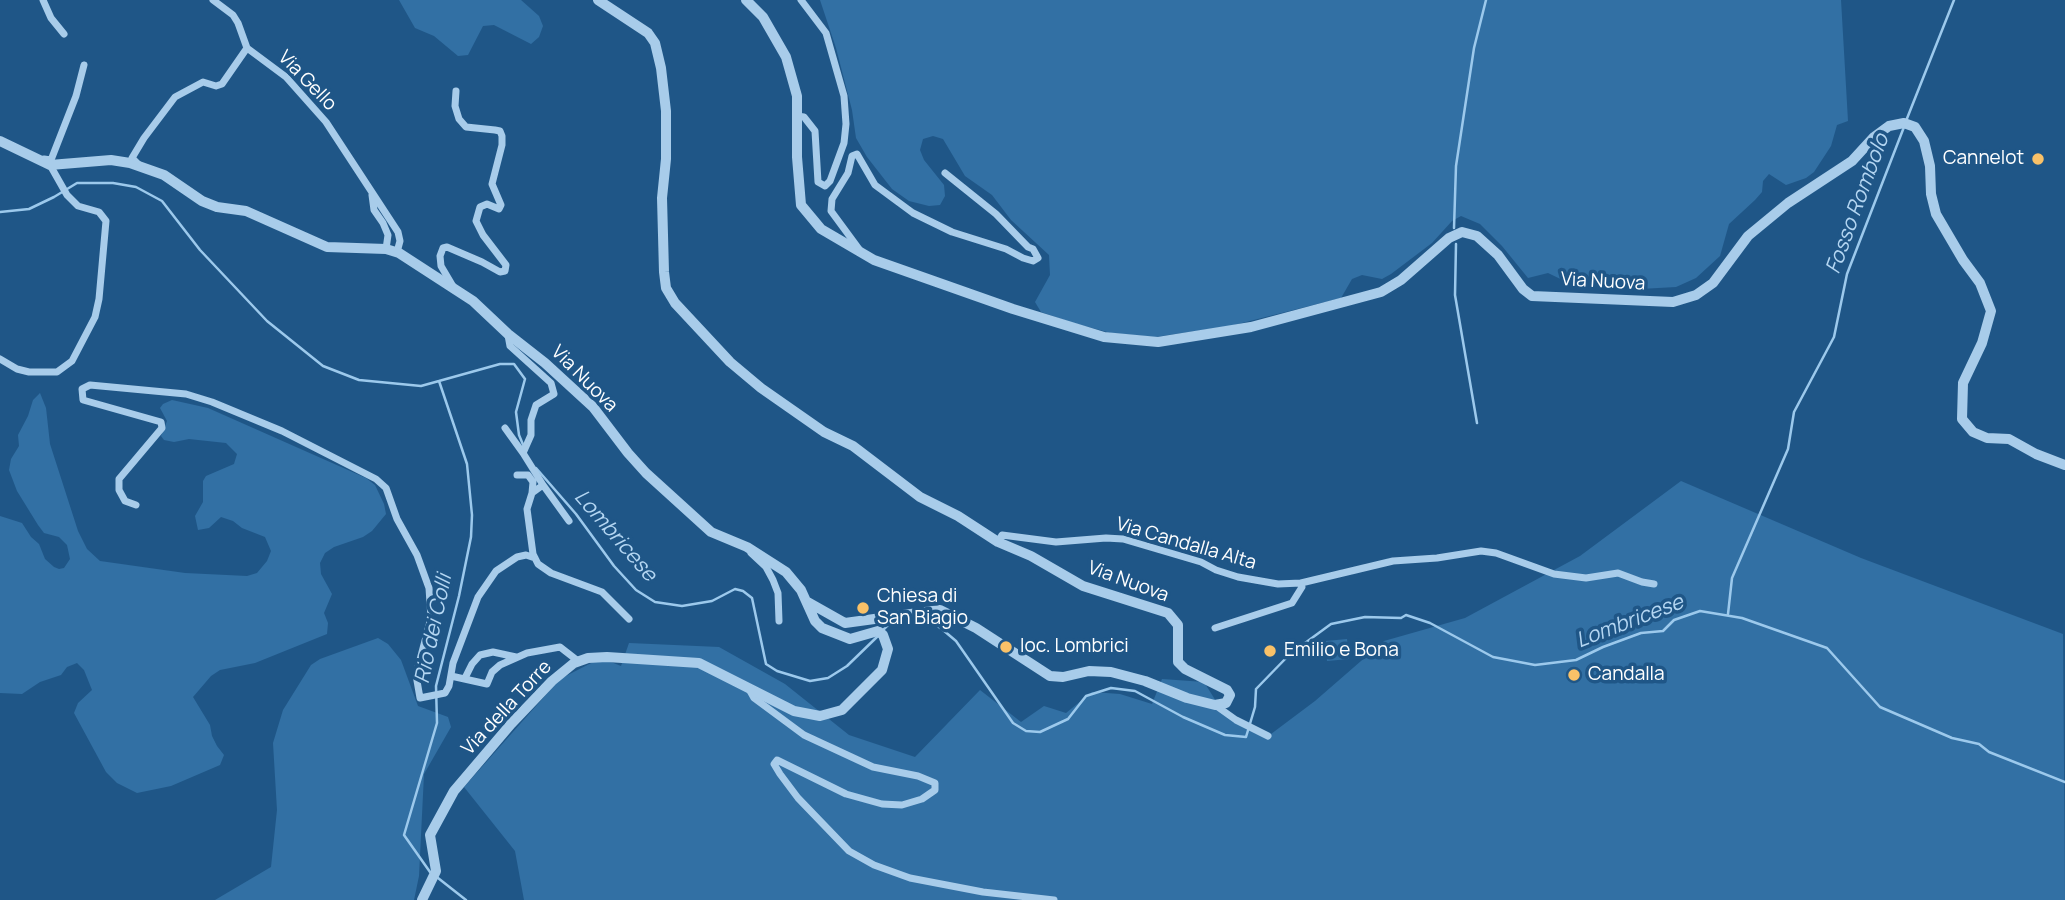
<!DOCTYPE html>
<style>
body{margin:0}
canvas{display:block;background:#1f5687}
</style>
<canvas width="2065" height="900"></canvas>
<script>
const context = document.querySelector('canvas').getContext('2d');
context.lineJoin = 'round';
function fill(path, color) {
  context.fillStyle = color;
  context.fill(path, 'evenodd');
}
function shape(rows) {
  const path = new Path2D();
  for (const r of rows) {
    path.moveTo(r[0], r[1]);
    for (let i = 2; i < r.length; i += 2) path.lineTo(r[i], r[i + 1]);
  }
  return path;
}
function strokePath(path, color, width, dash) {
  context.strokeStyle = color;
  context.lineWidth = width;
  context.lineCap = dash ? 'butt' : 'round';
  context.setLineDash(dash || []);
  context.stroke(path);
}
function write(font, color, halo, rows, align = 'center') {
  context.font = font + ' Manrope,sans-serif';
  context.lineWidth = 7;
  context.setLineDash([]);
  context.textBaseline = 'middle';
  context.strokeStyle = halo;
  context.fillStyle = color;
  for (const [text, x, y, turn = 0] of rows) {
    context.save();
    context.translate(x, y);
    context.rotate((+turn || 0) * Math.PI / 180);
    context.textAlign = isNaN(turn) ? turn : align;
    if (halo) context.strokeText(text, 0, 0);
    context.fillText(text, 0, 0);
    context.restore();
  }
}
fill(shape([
 [399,0,521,0,539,16,543,26,539,37,531,44,494,25,483,26,468,55,458,56,434,36,415,28],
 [820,0,1841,0,1848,121,1837,125,1831,146,1814,172,1806,178,1786,185,1769,174,1763,181,1762,192,1755,200,1729,224,1720,256,1696,278,1676,287,1640,289,1575,286,1548,273,1528,278,1502,246,1480,224,1461,216,1452,221,1432,243,1391,274,1382,279,1362,275,1352,279,1341,298,1230,326,1155,337,1111,333,1073,323,1041,312,1035,302,1050,275,1049,255,1011,220,992,195,965,176,943,139,933,136,923,139,920,150,924,160,944,185,945,196,940,205,929,206,909,201,892,189,867,157,856,138,852,110,836,48],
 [40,393,46,408,50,444,78,531,87,549,100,561,185,573,247,576,257,573,267,561,271,551,265,537,242,528,233,521,221,517,209,528,198,530,195,516,203,502,203,481,206,476,234,464,237,454,226,443,189,439,174,442,164,440,161,436,167,421,160,408,163,404,172,400,208,408,366,478,375,485,384,504,386,514,372,531,363,537,334,547,325,553,320,563,321,574,332,594,324,613,328,623,327,634,255,663,220,670,211,676,193,697,210,725,212,736,217,746,224,755,220,765,171,786,137,793,117,783,106,772,74,713,78,703,92,690,84,670,77,663,67,667,61,675,40,682,22,694,0,693,0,516,22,523,31,537,39,544,45,559,54,567,59,569,64,568,70,559,67,545,59,537,44,533,38,525,17,491,9,470,11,459,19,446,18,435,28,416,33,400],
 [1681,481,1861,558,2063,634,2065,900,524,900,515,851,464,787,560,679,601,658,621,666,629,643,719,647,785,684,849,735,915,757,980,690,1021,722,1044,706,1066,713,1092,692,1120,694,1152,704,1162,679,1204,682,1224,714,1271,734,1315,701,1384,641,1465,618,1580,556],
 [378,638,388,644,401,660,418,706,448,717,451,727,424,774,419,876,414,900,215,900,271,867,277,810,273,743,283,710,311,665,320,659],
 [1347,639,1349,659,1327,661,1326,641]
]), '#3270a4');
strokePath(shape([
 [1906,121,1954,0],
 [0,212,29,209,54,197,77,183,113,183,136,187,162,201,200,250,267,321,323,366,359,380,421,386,500,364,514,364,525,379,516,412,519,435,524,447],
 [1454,228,1456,166,1474,48,1486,0],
 [1456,244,1455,295,1477,423],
 [536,468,576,514,614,566,636,590,655,602,682,606,712,601,735,589,743,591,752,598,766,664,777,671,810,681,828,678,847,666,879,635],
 [1728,614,1732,578,1788,449,1794,412,1834,337,1847,274,1904,127],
 [883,630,889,624,925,617,943,630,956,641,1013,723,1026,731,1040,732,1068,719,1086,696,1111,688,1135,691,1183,717,1225,735,1246,737,1255,707,1256,689,1290,654,1331,624,1365,617,1401,618,1406,615,1430,623,1493,657,1535,665,1576,660,1603,647,1641,633,1663,631,1674,620,1700,611,1742,618,1827,648,1880,707,1952,738,1979,744,1989,752,2065,782],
 [430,872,404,835,437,723,436,686,459,596,471,537,472,515,467,464,439,381],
 [438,878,466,900]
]), '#9cc9ec', 2.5);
strokePath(shape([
 [43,0,51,18,64,34],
 [213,0,233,15,238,23,247,48,286,77,326,122,398,232,400,241,397,252],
 [797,116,804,117,815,131,818,182,825,186,830,181,844,143,846,124,844,96,826,33,801,0],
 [44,159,51,160,76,96,84,65],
 [139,165,132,158,144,138,175,97,203,82,216,86,222,84,247,48],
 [372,195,374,210,383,223,388,235,386,249],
 [859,249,831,211,832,199,848,173,852,156,857,154,875,185,913,213,952,232,1006,249,1023,258,1033,261,1038,258,1033,249,1028,247,996,214,945,173],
 [454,288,441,266,440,256,443,248,447,247,482,262,500,272,505,271,506,265,483,235,476,221,480,207,487,204,499,209,501,205,492,184,502,145,502,136,500,131,495,130,466,127,459,119,455,106,456,91],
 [508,335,510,346,551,383,554,394,536,405,531,420,531,435,523,453,543,485,532,493,527,509,533,554,538,564,551,573,602,592,629,619],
 [0,359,17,369,29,372,57,372,72,361,95,317,99,299,106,221,99,212,78,206,67,195,50,165],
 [505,428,523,453],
 [517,475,528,475,533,482,532,493],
 [543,485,569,521],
 [136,505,125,501,119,490,119,479,162,428,161,422,83,400,82,389,90,385,186,394,212,402,282,431,376,479,386,488,397,519,417,555,429,588,431,618,416,675,420,698,445,693,449,686,453,663,478,597,496,571,517,557,526,555,535,558],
 [998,542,1002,535,1056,542,1106,538,1123,539,1201,562,1216,570,1238,577,1278,584,1301,583,1393,561,1437,558,1481,551,1496,553,1554,574,1586,578,1618,573,1642,582,1654,584],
 [751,553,766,567,773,580,778,593,779,621],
 [1215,628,1292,603,1302,587,1301,583],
 [451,676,487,684,492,672,500,665,527,653,560,647,578,661],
 [465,678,472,664,480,655,493,652,516,657],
 [749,689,754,698,804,735,873,767,918,776,935,783,935,790,922,799,902,805,882,804,846,794,777,760,774,764,780,774,798,798,849,851,874,865,910,878,983,892,1054,900],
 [1215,705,1236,720,1268,736]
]), '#a8ccea', 7);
strokePath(shape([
 [598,0,648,33,655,43,661,68,666,111,666,159,662,198,664,272,666,288,675,303,730,362,761,388,824,432,853,446,920,497,958,516,998,542,1031,556,1083,586,1168,613,1178,625,1178,662,1185,669,1227,690,1230,695,1226,703,1215,705,1187,698,1145,681,1111,672,1089,671,1063,677,1050,676,976,628,940,610,845,623,806,601],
 [746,0,763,17,786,57,797,96,797,157,801,205,821,229,874,260,1013,309,1104,337,1158,342,1251,327,1381,292,1401,280,1449,238,1462,232,1477,236,1498,255,1523,289,1532,296,1673,302,1696,295,1713,283,1748,236,1788,203,1852,161,1874,137,1889,126,1904,123,1915,127,1924,141,1930,166,1931,194,1936,214,1963,260,1980,283,1991,311,1982,343,1963,383,1962,419,1973,432,1987,438,2009,439,2036,454,2065,465],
 [0,141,50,165,111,160,130,163,164,175,202,201,217,207,246,211,327,247,386,249,399,253,473,301,508,334,545,363,593,407,628,453,646,473,711,532,747,547,786,572,801,590,815,621,822,628,850,639,878,631,883,635,888,649,882,670,842,710,820,716,794,711,699,663,607,657,588,658,574,663,552,681,511,724,454,791,430,835,436,871,422,900]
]), '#a8ccea', 10);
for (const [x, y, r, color] of [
 [2038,159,7,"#f9c168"],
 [863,608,7,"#f9c168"],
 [1006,647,7,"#f9c168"],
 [1270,651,7,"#f9c168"],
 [1574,675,7,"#f9c168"]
]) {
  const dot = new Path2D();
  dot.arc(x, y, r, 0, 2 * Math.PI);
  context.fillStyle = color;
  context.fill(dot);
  strokePath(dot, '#1f5687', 2.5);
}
write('19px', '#fff', '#1f5687', [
 ["Via Gello",307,81,46],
 ["Via Nuova",1603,282,3],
 ["Via Nuova",584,379,45],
 ["Via Candalla Alta",1186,544,16],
 ["Via Nuova",1128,582,20],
 ["Via della Torre",507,708,-47]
]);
write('19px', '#fff', '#1f5687', [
 ["Cannelot",2024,159,"right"],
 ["Chiesa di",877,597],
 ["San Biagio",877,619],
 ["Ioc. Lombrici",1020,647],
 ["Emilio e Bona",1284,651],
 ["Candalla",1588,675]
], 'left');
write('italic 21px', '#b4d6f2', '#1f5687', [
 ["Fosso Rombolo",1858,204,-70],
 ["Lombricese",615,536,49],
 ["Lombricese",1630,622,-21],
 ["Rio dei Colli",434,629,-78]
]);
</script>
